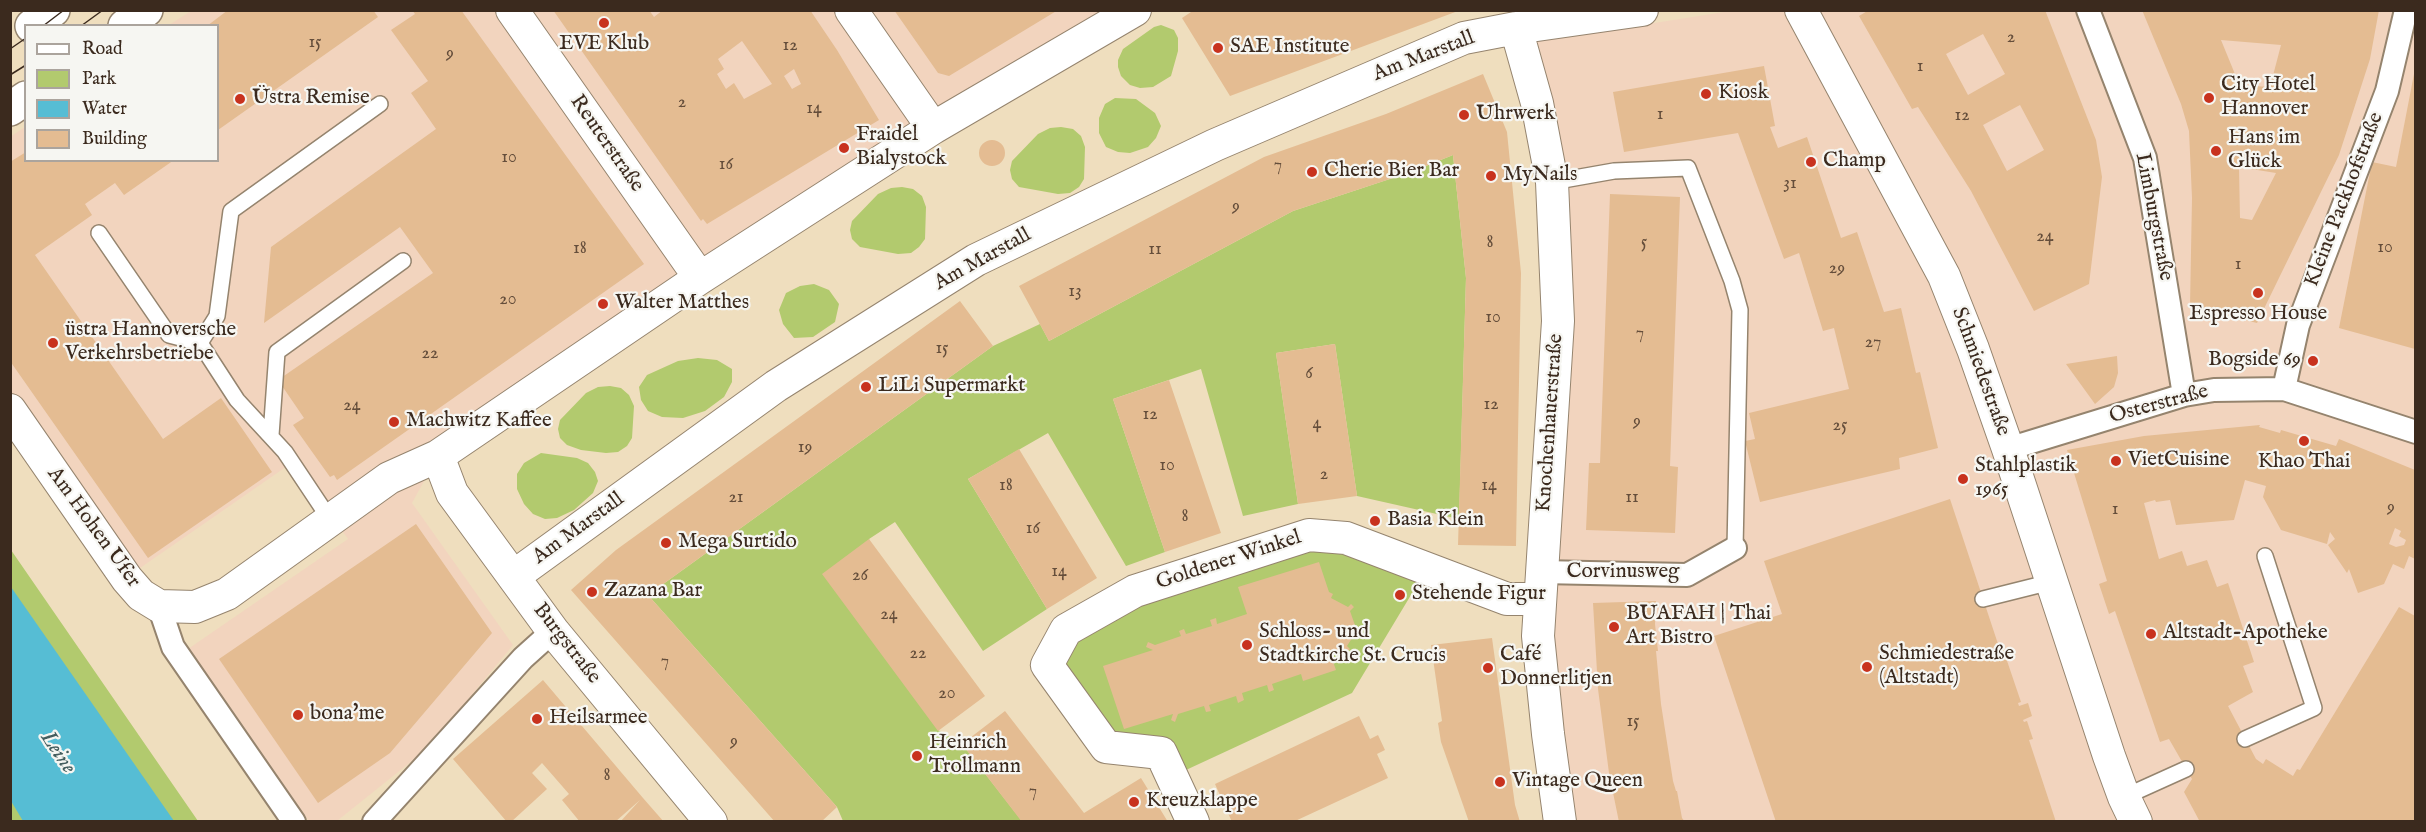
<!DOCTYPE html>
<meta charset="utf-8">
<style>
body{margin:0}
#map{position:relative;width:2426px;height:832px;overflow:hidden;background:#efdebe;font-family:"IM FELL English",serif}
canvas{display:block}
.frame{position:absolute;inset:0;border:12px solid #3b2a1e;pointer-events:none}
.legend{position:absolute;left:24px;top:24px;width:195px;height:138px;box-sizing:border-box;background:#f6f6f2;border:2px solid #aba49d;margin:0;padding:8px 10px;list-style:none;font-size:18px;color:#3b2a1e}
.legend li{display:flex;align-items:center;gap:12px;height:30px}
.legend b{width:30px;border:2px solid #aba49d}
</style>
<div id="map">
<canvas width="2426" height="832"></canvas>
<div class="frame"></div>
<ul class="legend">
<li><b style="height:8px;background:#fff"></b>Road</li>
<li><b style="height:16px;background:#b2ca6e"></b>Park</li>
<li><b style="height:16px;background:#56bdd4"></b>Water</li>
<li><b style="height:16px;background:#e4bc92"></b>Building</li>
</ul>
</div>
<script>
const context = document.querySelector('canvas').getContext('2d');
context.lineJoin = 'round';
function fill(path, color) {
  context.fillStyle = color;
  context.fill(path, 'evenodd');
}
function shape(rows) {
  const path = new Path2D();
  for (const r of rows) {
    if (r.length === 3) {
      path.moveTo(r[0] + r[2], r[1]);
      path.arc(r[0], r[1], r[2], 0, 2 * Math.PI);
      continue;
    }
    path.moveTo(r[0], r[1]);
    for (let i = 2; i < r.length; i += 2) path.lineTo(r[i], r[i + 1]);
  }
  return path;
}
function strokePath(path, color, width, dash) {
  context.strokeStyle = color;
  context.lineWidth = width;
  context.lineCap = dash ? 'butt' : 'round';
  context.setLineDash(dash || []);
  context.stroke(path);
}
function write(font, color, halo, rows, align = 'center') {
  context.font = font + ' "IM FELL English",serif';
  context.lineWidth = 4.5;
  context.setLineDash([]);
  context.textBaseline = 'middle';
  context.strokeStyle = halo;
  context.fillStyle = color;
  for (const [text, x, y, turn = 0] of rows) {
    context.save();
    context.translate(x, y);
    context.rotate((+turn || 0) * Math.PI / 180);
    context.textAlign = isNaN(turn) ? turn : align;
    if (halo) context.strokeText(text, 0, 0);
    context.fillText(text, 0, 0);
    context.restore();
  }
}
fill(shape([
 [191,11,1135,11,438,456,412,503,513,645,428,748,337,821,309,821,188,649,348,539,293,462,130,575,11,401,10,137,25,127,26,160,218,160,218,26,169,25],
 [1730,11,2415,11,2415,821,1560,821,1548,734,1558,321,1516,28,1579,35]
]), '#f2d4be');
fill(shape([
 [1161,25,1174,30,1178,38,1178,51,1171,76,1153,87,1140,88,1130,85,1121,76,1118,67,1118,60,1123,49,1154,27],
 [1115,98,1136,99,1155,113,1161,126,1156,138,1148,147,1130,153,1118,152,1106,147,1099,133,1099,118,1105,104],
 [1061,127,1073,129,1081,136,1085,147,1084,179,1079,187,1070,193,1058,194,1019,187,1012,179,1010,170,1012,161,1038,134,1050,128],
 [1453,155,1466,278,1459,519,1357,496,1335,344,1276,353,1298,504,1243,516,1201,369,1113,399,1165,552,1126,566,1048,433,968,479,1047,609,983,651,895,522,869,539,938,730,962,744,1022,821,843,821,837,807,648,595,993,346,1040,324,1049,341,1293,211,1411,172],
 [902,187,913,189,922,196,926,207,925,239,919,247,911,253,898,254,860,247,852,239,850,230,852,221,878,194,891,188],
 [814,284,829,290,839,304,835,322,813,337,794,338,783,324,779,310,786,293,800,286],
 [698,358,717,360,732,369,732,382,724,397,705,411,683,418,662,417,648,411,641,400,639,387,647,375,678,361],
 [610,386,621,388,629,395,634,406,632,438,627,446,618,452,606,453,581,450,567,445,560,438,558,429,560,420,586,393,598,387],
 [541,453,577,458,588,463,595,472,598,481,593,493,574,510,557,518,545,519,533,514,524,504,517,489,517,474,524,463],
 [1309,535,1426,570,1352,693,1173,776,1106,747,1047,665,1066,630],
 [11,550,198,821,11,821]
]), '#b2ca6e');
fill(shape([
 [11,587,174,821,23,821,11,801]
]), '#56bdd4');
fill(shape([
 [228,10,373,10,378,17,218,130,218,26,207,26],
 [412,10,461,10,644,264,337,480,334,475,330,477,293,425,304,418,278,380,433,273,400,227,264,323,271,247,436,129,411,93,428,81,391,30,415,14],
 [553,10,649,10,654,17,663,10,810,10,837,50,879,120,707,224,703,219,701,221],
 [742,41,772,84,744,99,734,83,726,89,717,74,724,69,718,59],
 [794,69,801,84,792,89,784,76],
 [894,10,1058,10,949,76,938,73],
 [1194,10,1458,10,1458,11,1230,96,1182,18],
 [1869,10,2045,10,2096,140,2102,177,2089,284,2034,311,1971,191,1918,107,1912,109,1859,16],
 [1983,34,2005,74,1968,95,1946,54],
 [2020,105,2044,150,2007,171,1983,125],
 [2142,10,2379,10,2370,59,2339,155,2257,323,2190,306,2192,198,2189,131,2181,104],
 [2221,40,2281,45,2270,87,2253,86,2244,93,2238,91,2234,85,2237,79],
 [2239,167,2276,173,2252,220,2240,218],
 [1764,66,1775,126,1770,127,1778,148,1807,137,1841,238,1857,232,1884,312,1901,308,1916,373,1920,372,1938,448,1899,458,1900,469,1760,502,1745,441,1755,439,1749,413,1849,389,1834,328,1823,331,1799,253,1784,259,1738,133,1624,152,1613,92],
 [1483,74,1507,132,1521,273,1516,546,1458,545,1466,278,1453,155,1411,172,1293,211,1049,341,1019,286,1264,157,1386,114],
 [2414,74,2415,74,2415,349,2339,328,2372,162,2396,167],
 [992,153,13],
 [26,152,26,160,174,160,124,195,115,183,85,204,92,215,35,255,163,439,221,398,272,472,148,558,10,361,10,162],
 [1610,194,1680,197,1670,466,1678,467,1675,533,1586,530,1589,463,1600,463],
 [960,301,993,346,648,595,837,807,821,822,775,822,571,590,616,550],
 [1335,344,1357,496,1298,504,1276,353],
 [2117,356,2118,373,2114,387,2095,404,2066,364],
 [1169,380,1221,533,1165,552,1113,399],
 [2260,425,2259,427,2280,433,2281,430,2336,446,2339,439,2415,470,2415,559,2409,556,2404,569,2393,564,2384,584,2358,593,2349,569,2347,573,2328,545,2335,539,2330,532,2327,544,2281,530,2263,497,2266,486,2245,480,2234,520,2176,525,2170,500,2156,502,2155,500,2144,503,2159,559,2182,551,2187,566,2207,560,2217,587,2228,583,2254,662,2243,666,2253,692,2228,706,2256,759,2263,764,2266,759,2293,776,2297,769,2300,770,2399,607,2415,616,2415,822,2200,822,2184,792,2192,779,2169,739,2160,742,2115,611,2109,614,2099,584,2107,581,2067,450,2144,436],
 [2395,528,2401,531,2399,536,2406,540,2404,545,2396,547,2389,544],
 [1019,449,1097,578,1047,609,968,479],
 [1950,499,2000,650,2003,649,2021,702,2018,703,2019,706,2028,703,2032,716,2023,720,2024,722,2027,721,2033,739,2029,740,2056,822,1776,822,1714,636,1782,614,1764,561],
 [416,524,492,633,390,753,318,803,219,659],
 [869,539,985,696,938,731,822,574],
 [1319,562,1329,592,1333,594,1331,598,1348,607,1351,604,1354,607,1350,611,1356,628,1361,629,1360,633,1356,632,1347,646,1350,649,1347,652,1344,649,1330,653,1336,670,1303,681,1301,674,1272,684,1274,690,1269,692,1267,685,1242,693,1244,700,1238,703,1236,696,1209,705,1211,711,1206,712,1204,706,1178,714,1175,722,1171,720,1173,714,1124,729,1103,666,1153,650,1146,647,1148,642,1155,645,1181,636,1179,631,1184,629,1186,634,1212,626,1210,620,1216,618,1217,624,1247,614,1238,587],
 [1656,601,1655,624,1658,651,1656,651,1661,704,1673,781,1676,791,1677,791,1682,818,1685,822,1619,822,1609,773,1598,689,1593,603],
 [1492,638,1515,805,1520,822,1469,822,1441,742,1438,723,1442,721,1431,645],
 [543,680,643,798,664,822,620,822,640,800,615,822,580,822,562,800,569,794,542,763,532,773,547,789,511,822,507,822,453,759],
 [1005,711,1084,813,1141,778,1168,822,1022,822,962,744],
 [1359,716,1370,739,1378,735,1385,750,1377,754,1388,778,1293,822,1232,822,1215,784]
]), '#e4bc92');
const service = shape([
 [1552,182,1614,171,1688,168,1732,281,1740,310,1735,548],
 [99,233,169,335,200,343,237,400,285,452,331,521],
 [200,343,217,316,231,211,380,104],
 [271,435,277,352,403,261],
 [1983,599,2051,582],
 [2245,739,2314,708,2265,556],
 [2124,797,2186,769]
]);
const pedestrian = shape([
 [2088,10,2145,158,2184,395],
 [2284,389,2298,325,2387,91,2406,10],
 [2008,449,2184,395,2214,390,2284,389,2416,432],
 [1541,572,1687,575,1735,548],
 [159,606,173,647,294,822],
 [374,822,523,658,553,631]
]);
const minor = shape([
 [512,10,700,278],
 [851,10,933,128],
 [1801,10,1944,276,1973,349,2008,449,2109,756,2124,797,2136,822],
 [1516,28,1537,103,1552,182,1558,321,1538,636,1548,734,1560,822],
 [10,410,127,579,141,595,159,606,195,607,227,594,389,478,438,456,700,278,933,128,1135,10],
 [438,456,452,493,553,631,711,822],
 [514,576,776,386,976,260,1215,145,1464,38,1516,28,1642,10],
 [1193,822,1161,753,1106,747,1047,665,1066,630,1135,591,1309,535,1346,538,1507,599,1540,599]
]);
const tertiary = shape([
 [32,26,53,10],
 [125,26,146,10],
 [10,109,26,98]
]);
strokePath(service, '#95846e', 18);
strokePath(pedestrian, '#95846e', 26);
strokePath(minor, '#95846e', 34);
strokePath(tertiary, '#95846e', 36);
strokePath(service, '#fff', 15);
strokePath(pedestrian, '#fff', 22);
strokePath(minor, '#fff', 32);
strokePath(tertiary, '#fff', 33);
strokePath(shape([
 [43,26,64,10],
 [81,26,103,10],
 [10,49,26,38],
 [10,75,26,65]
]), '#3b2a1e', 1.5);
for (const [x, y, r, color] of [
 [604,23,6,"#c8321e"],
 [1218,48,6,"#c8321e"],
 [1706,94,6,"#c8321e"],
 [2209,98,6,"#c8321e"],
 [240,99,6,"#c8321e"],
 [1464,115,6,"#c8321e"],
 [844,148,6,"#c8321e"],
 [2216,151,6,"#c8321e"],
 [1811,162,6,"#c8321e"],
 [1312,172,6,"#c8321e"],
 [1491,176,6,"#c8321e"],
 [2258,293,6,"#c8321e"],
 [603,304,6,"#c8321e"],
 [53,343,6,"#c8321e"],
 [2313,361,6,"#c8321e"],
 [866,387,6,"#c8321e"],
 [394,422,6,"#c8321e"],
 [2304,441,6,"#c8321e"],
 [2116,461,6,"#c8321e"],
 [1963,479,6,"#c8321e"],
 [1375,521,6,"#c8321e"],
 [666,543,6,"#c8321e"],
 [592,592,6,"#c8321e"],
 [1400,595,6,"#c8321e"],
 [1614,627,6,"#c8321e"],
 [2151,634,6,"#c8321e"],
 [1247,645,6,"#c8321e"],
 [1867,667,6,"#c8321e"],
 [1488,668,6,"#c8321e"],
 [298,715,6,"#c8321e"],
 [537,719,6,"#c8321e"],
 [917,756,6,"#c8321e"],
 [1500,782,6,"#c8321e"],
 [1134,802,6,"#c8321e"]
]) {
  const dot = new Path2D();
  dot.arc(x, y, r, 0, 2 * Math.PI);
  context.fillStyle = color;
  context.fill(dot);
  strokePath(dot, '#f6f6f2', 2);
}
write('18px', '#654e3b', null, [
 ["2",2011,38],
 ["15",315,43],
 ["12",790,46],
 ["9",450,54],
 ["1",1920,67],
 ["2",682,103],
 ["14",814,109],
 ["1",1660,115],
 ["12",1962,116],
 ["10",509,158],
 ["16",726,165],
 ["7",1278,166],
 ["31",1790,184],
 ["9",1236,207],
 ["24",2045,237],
 ["8",1490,243],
 ["5",1644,243],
 ["10",2385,248],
 ["18",580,249],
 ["11",1155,250],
 ["1",2238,265],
 ["29",1837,269],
 ["13",1075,292],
 ["20",508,300],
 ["10",1493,318],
 ["7",1640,334],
 ["27",1873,343],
 ["15",942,349],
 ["22",430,354],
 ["6",1309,374],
 ["12",1491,405],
 ["24",352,406],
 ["12",1150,415],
 ["9",1637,422],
 ["4",1317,424],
 ["25",1840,426],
 ["19",805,448],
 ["10",1167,466],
 ["2",1324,475],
 ["18",1006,486],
 ["14",1489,486],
 ["21",736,498],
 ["11",1632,498],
 ["9",2391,508],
 ["1",2115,510],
 ["8",1185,517],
 ["16",1033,529],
 ["14",1059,572],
 ["26",860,576],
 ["24",889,615],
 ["22",918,654],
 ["7",665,662],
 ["20",947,694],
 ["15",1633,722],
 ["9",734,742],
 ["8",607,776],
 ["7",1033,792]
]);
write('21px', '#3b2a1e', '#f6f6f2', [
 ["EVE Klub",604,45,"center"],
 ["SAE Institute",1230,48],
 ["City Hotel",2221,86],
 ["Hannover",2221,110],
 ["Kiosk",1718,94],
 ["Üstra Remise",252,99],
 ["Uhrwerk",1476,115],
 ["Fraidel",856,136],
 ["Bialystock",856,160],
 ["Hans im",2228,139],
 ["Glück",2228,163],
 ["Champ",1823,162],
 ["Cherie Bier Bar",1324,172],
 ["MyNails",1503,176],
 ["Walter Matthes",615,304],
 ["Espresso House",2258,315,"center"],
 ["üstra Hannoversche",65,331],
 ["Verkehrsbetriebe",65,355],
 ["Bogside 69",2301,361,"right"],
 ["LiLi Supermarkt",878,387],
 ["Machwitz Kaffee",406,422],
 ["VietCuisine",2128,461],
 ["Khao Thai",2304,463,"center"],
 ["Stahlplastik",1975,467],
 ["1965",1975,491],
 ["Basia Klein",1387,521],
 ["Mega Surtido",678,543],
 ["Zazana Bar",604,592],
 ["Stehende Figur",1412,595],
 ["BUAFAH | Thai",1626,615],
 ["Art Bistro",1626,639],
 ["Schloss- und",1259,633],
 ["Stadtkirche St. Crucis",1259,657],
 ["Altstadt-Apotheke",2163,634],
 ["Schmiedestraße",1879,655],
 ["(Altstadt)",1879,679],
 ["Café",1500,656],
 ["Donnerlitjen",1500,680],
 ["bona'me",310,715],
 ["Heilsarmee",549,719],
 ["Heinrich",929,744],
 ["Trollmann",929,768],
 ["Vintage Queen",1512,782],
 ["Kreuzklappe",1146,802]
], 'left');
write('21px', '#3b2a1e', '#f6f6f2', [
 ["Am Marstall",1424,57,-21],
 ["Reuterstraße",606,144,55],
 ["Kleine Packhofstraße",2345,200,-69],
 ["Limburgstraße",2153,217,79],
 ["Am Marstall",983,260,-29],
 ["Schmiedestraße",1980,372,70],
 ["Osterstraße",2159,405,-15],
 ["Knochenhauerstraße",1551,423,-86],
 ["Am Hohen Ufer",93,528,54],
 ["Am Marstall",579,529,-36],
 ["Goldener Winkel",1229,561,-18],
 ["Corvinusweg",1623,573],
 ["Burgstraße",566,644,52]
]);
write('italic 22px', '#445d5e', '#f6f6f2', [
 ["Leine",57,753,56]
]);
</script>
